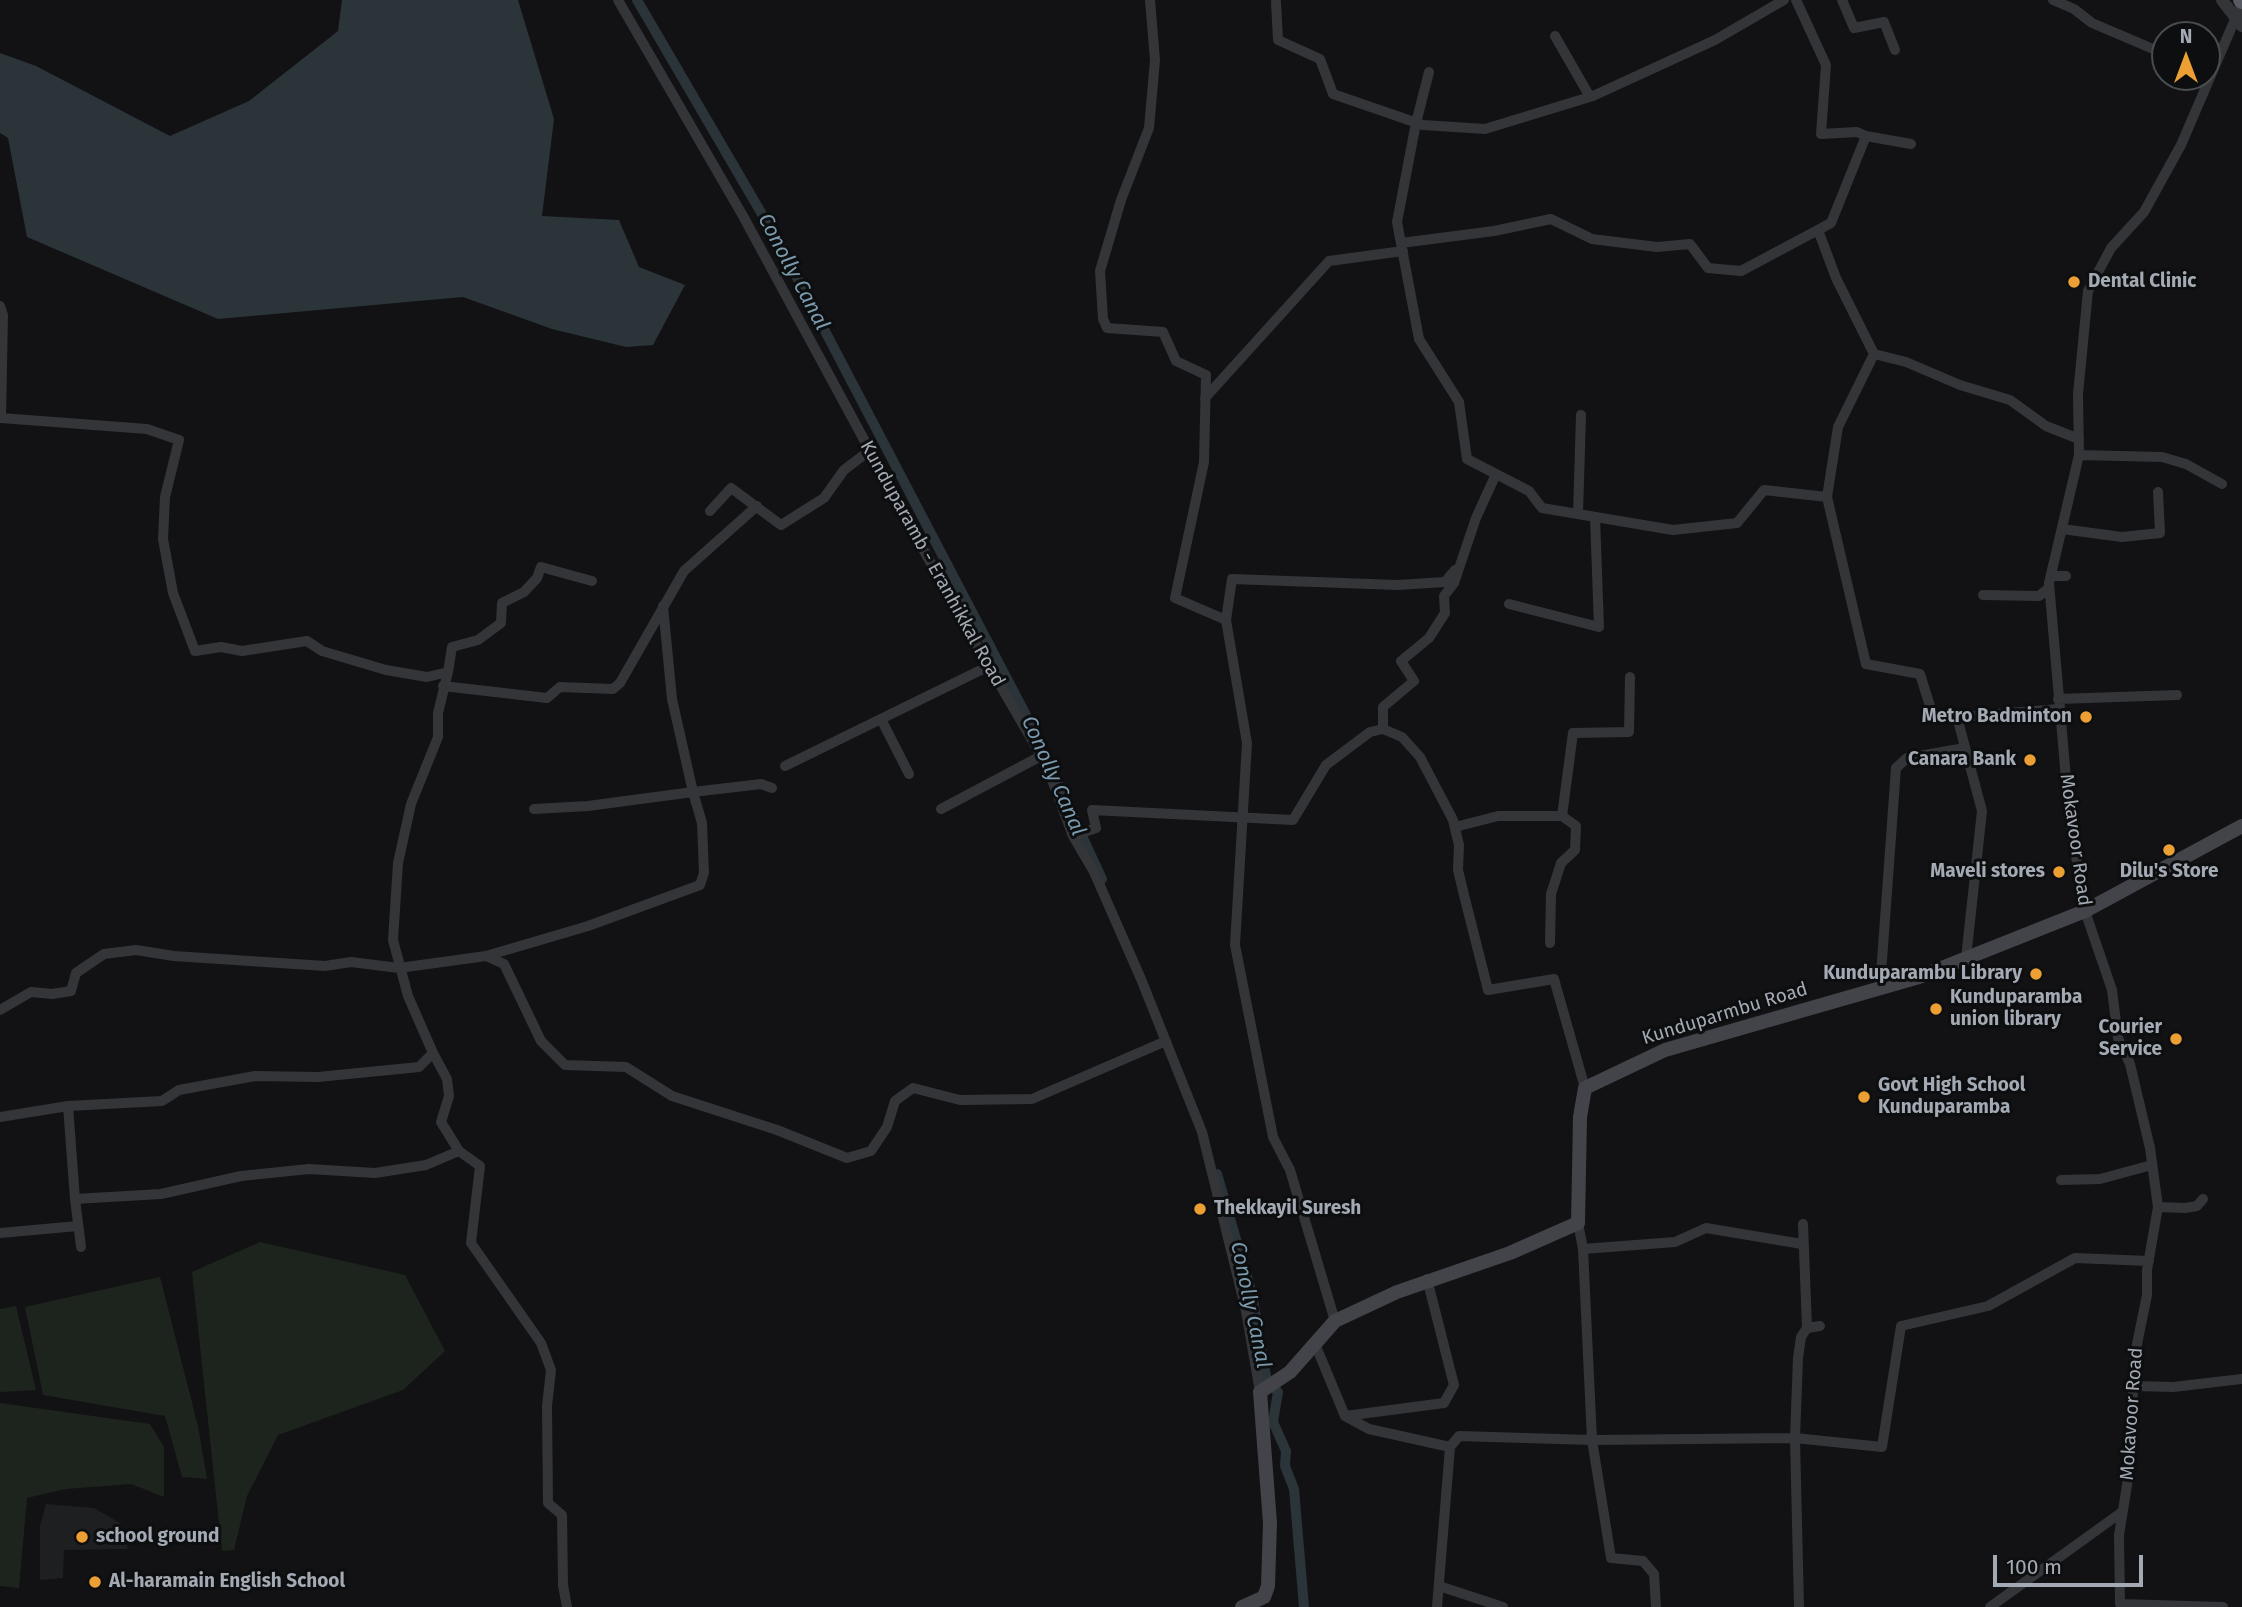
<!DOCTYPE html>
<style>
body{margin:0}
#map{position:relative;width:2242px;height:1607px;overflow:hidden;background:#121214;font-family:"Fira Sans",sans-serif}
canvas{display:block}
.north{position:absolute;left:2151px;top:21px;width:70px;height:70px;box-sizing:border-box;background:#0d0e0f;border:2px solid #494c51;border-radius:50%;rotate:0deg;font-size:19px;font-weight:700;line-height:28px;text-align:center;color:#a4aab4}
.north::after{content:'';display:block;margin:auto;width:24px;height:32px;background:#eca033;clip-path:polygon(50% 0,100% 100%,50% 72%,0 100%)}
.scale{position:absolute;left:1993px;top:1555px;width:150px;height:32px;box-sizing:border-box;border:4px solid #a4aab4;border-top:0;padding-left:9px;font-size:21px;line-height:24px;white-space:nowrap;color:#a4aab4;-webkit-text-stroke:5px #0d0e0f;paint-order:stroke}
</style>
<div id="map">
<canvas width="2242" height="1607"></canvas>
<div class="north">N</div>
<div class="scale">100 m</div>
</div>
<script>
const context = document.querySelector('canvas').getContext('2d');
context.lineJoin = 'round';
function fill(path, color) {
  context.fillStyle = color;
  context.fill(path, 'evenodd');
}
function shape(rows) {
  const path = new Path2D();
  for (const r of rows) {
    path.moveTo(r[0], r[1]);
    for (let i = 2; i < r.length; i += 2) path.lineTo(r[i], r[i + 1]);
  }
  return path;
}
function strokePath(path, color, width, dash) {
  context.strokeStyle = color;
  context.lineWidth = width;
  context.lineCap = dash ? 'butt' : 'round';
  context.setLineDash(dash || []);
  context.stroke(path);
}
function write(font, color, halo, rows, align = 'center') {
  context.font = font + ' "Fira Sans",sans-serif';
  context.lineWidth = 6;
  context.setLineDash([]);
  context.textBaseline = 'middle';
  context.strokeStyle = halo;
  context.fillStyle = color;
  for (const [text, x, y, turn = 0] of rows) {
    context.save();
    context.translate(x, y);
    context.rotate((+turn || 0) * Math.PI / 180);
    context.textAlign = isNaN(turn) ? turn : align;
    if (halo) context.strokeText(text, 0, 0);
    context.fillText(text, 0, 0);
    context.restore();
  }
}
fill(shape([
 [46,1504,94,1508,120,1523,128,1549,64,1550,63,1578,40,1580,40,1526]
]), '#1e1f21');
fill(shape([
 [260,1242,405,1275,445,1351,403,1390,278,1435,247,1496,234,1550,222,1551,192,1272],
 [160,1277,198,1426,207,1479,182,1477,165,1416,43,1395,25,1307],
 [16,1306,36,1390,0,1392,0,1309],
 [0,1403,150,1424,164,1447,164,1497,131,1484,66,1489,27,1498,19,1588,0,1586]
]), '#1d241d');
fill(shape([
 [342,0,518,0,554,119,542,216,619,220,639,267,685,285,653,345,626,347,552,329,463,297,218,319,27,237,8,138,0,133,0,53,36,66,170,136,249,101,338,31]
]), '#2b3439');
strokePath(shape([
 [637,0,780,245,1026,715,1102,879],
 [1217,1174,1252,1294,1267,1382,1278,1392,1273,1422,1286,1451,1285,1466,1294,1489,1304,1607]
]), '#2b3439', 10);
strokePath(shape([
 [618,0,743,216,954,606,1046,764,1073,836,1094,872,1141,979,1202,1132,1246,1311,1260,1392],
 [1150,0,1155,60,1149,128,1121,200,1100,271,1103,319,1107,328,1163,332,1176,361,1206,375,1204,462,1175,598,1226,620,1247,743,1235,945,1273,1137,1290,1170,1335,1321],
 [1842,0,1854,28,1884,22,1895,50],
 [2053,0,2074,9,2092,23,2165,54],
 [1276,2,1278,40,1320,59,1333,94,1423,125,1485,129,1593,96,1715,40,1784,0],
 [1555,36,1590,97],
 [1429,72,1416,123,1397,222,1419,339,1459,402,1467,459,1529,491,1542,508,1673,530,1737,523,1764,490,1827,497,1866,664,1920,674,1934,719,2059,709],
 [1866,136,1911,144],
 [1818,230,1836,278,1874,354,1906,362,1960,385,2010,400,2046,426,2079,439],
 [1401,243,1494,231,1551,219,1592,239,1657,247,1690,244,1708,268,1741,271,1831,223,1866,136,1857,132,1821,134,1826,65,1796,0],
 [0,306,3,315,1,418,147,429,179,440,165,497,163,539,173,593,195,651,221,647,242,651,307,641,322,651,386,670,427,677,448,672,438,713,438,737,411,804,398,863,393,940,408,996,433,1053,419,1067,318,1077,255,1076,179,1090,162,1101,68,1106,0,1117],
 [1205,398,1329,261,1403,251],
 [2079,455,2162,457,2186,464,2222,484],
 [1827,497,1838,427,1874,354],
 [710,511,731,488,781,525,824,498,844,470,869,451],
 [1578,514,1581,415],
 [2062,529,2122,537,2160,533,2158,492],
 [2051,576,2066,576],
 [1983,595,2039,596,2049,588],
 [1509,604,1599,627,1595,517],
 [1226,620,1232,579,1398,585,1445,582,1455,570],
 [448,672,452,647,478,640,501,623,502,603,524,592,537,578,541,567,592,581],
 [443,686,547,698,560,687,613,689,620,683,684,571,757,506],
 [2058,699,2177,695],
 [1957,717,1982,811,1966,958],
 [881,719,909,774],
 [1383,729,1402,737,1420,757,1453,820,1459,845,1458,870,1464,895,1488,990,1554,979,1585,1088],
 [785,766,989,666],
 [534,809,588,806,693,792,672,699,663,606],
 [941,809,1041,756],
 [1562,816,1573,733,1629,732,1630,677],
 [1455,827,1498,816,1562,816,1576,826,1575,850,1561,863,1551,894,1550,943],
 [1073,836,1096,828,1092,810,1293,820,1326,765,1370,732,1383,729,1383,707,1414,681,1401,661,1429,638,1445,613,1444,596,1454,583,1476,518,1496,474],
 [486,956,588,926,700,885,704,873,702,823,693,792,761,784,772,788],
 [1880,988,1896,768,1907,758,1965,748],
 [0,1010,31,992,52,994,71,991,76,973,104,954,136,950,174,956,325,966,351,962,399,968,486,956,504,964,541,1041,565,1065,626,1067,672,1096,777,1130,847,1158,871,1151,887,1127,895,1101,913,1088,960,1100,1032,1099,1166,1041],
 [433,1053,447,1079,449,1096,441,1122,459,1151,480,1166,471,1243,541,1343,551,1370,547,1406,548,1503,562,1515,563,1585,567,1607],
 [68,1106,75,1199],
 [2061,1180,2100,1179,2152,1165],
 [2158,1207,2185,1208,2197,1206,2203,1199],
 [1578,1223,1583,1249,1592,1440,1611,1558,1643,1561,1654,1574,1656,1607],
 [1803,1224,1807,1328],
 [0,1233,78,1226],
 [81,1247,75,1199,161,1194,241,1176,309,1169,375,1173,426,1165,459,1151],
 [1583,1249,1675,1242,1706,1228,1802,1244],
 [1315,1344,1345,1416,1369,1429,1450,1447],
 [2134,1386,2173,1387,2242,1379],
 [1345,1416,1444,1403,1454,1385,1427,1279],
 [1439,1586,1503,1607],
 [1437,1607,1450,1447,1459,1436,1592,1440,1795,1438,1882,1447,1901,1326,1988,1306,2075,1258,2149,1261],
 [1799,1607,1795,1438,1798,1358,1801,1337,1807,1328,1820,1326],
 [1990,1607,2122,1512],
 [2223,1607,2120,1604,2119,1535,2128,1479,2135,1354,2147,1295,2147,1270,2158,1207,2150,1148,2130,1064,2118,1038,2112,990,2085,911,2069,813,2049,583,2079,455,2078,394,2088,291,2111,248,2144,212,2181,145,2242,3]
]), '#343539', 10);
strokePath(shape([
 [2222,0,2242,26]
]), '#343539', 12);
strokePath(shape([
 [1242,1607,1264,1597,1268,1586,1270,1523,1260,1392,1290,1372,1335,1321,1397,1292,1510,1253,1578,1223,1580,1117,1585,1088,1665,1050,1919,977,2085,911,2242,826]
]), '#424449', 14);
strokePath(shape([
 [2241,0,2242,1]
]), '#585a61', 16);
for (const [x, y, r, color] of [
 [2074,282,7,"#eca033"],
 [2086,717,7,"#eca033"],
 [2030,760,7,"#eca033"],
 [2169,850,7,"#eca033"],
 [2059,872,7,"#eca033"],
 [2036,974,7,"#eca033"],
 [1936,1009,7,"#eca033"],
 [2176,1039,7,"#eca033"],
 [1864,1097,7,"#eca033"],
 [1200,1209,7,"#eca033"],
 [82,1537,7,"#eca033"],
 [95,1582,7,"#eca033"]
]) {
  const dot = new Path2D();
  dot.arc(x, y, r, 0, 2 * Math.PI);
  context.fillStyle = color;
  context.fill(dot);
  strokePath(dot, '#0d0e0f', 2.5);
}
write('bold 19px', '#a4aab4', '#0d0e0f', [
 ["Dental Clinic",2088,282],
 ["Metro Badminton",2072,717,"right"],
 ["Canara Bank",2016,760,"right"],
 ["Maveli stores",2045,872,"right"],
 ["Dilu's Store",2169,872,"center"],
 ["Kunduparambu Library",2022,974,"right"],
 ["Kunduparamba",1950,998],
 ["union library",1950,1020],
 ["Courier",2162,1028,"right"],
 ["Service",2162,1050,"right"],
 ["Govt High School",1878,1086],
 ["Kunduparamba",1878,1108],
 ["Thekkayil Suresh",1214,1209],
 ["school ground",96,1537],
 ["Al-haramain English School",109,1582]
], 'left');
write('19px', '#a4aab4', '#0d0e0f', [
 ["Kunduparamb - Eranhikkal Road",932,564,61],
 ["Mokavoor Road",2075,840,82],
 ["Kunduparmbu Road",1725,1014,-17],
 ["Mokavoor Road",2132,1414,-86]
]);
write('italic 21px', '#7c9aae', '#0d0e0f', [
 ["Conolly Canal",793,272,62],
 ["Conolly Canal",1053,776,66],
 ["Conolly Canal",1250,1305,78]
]);
</script>
